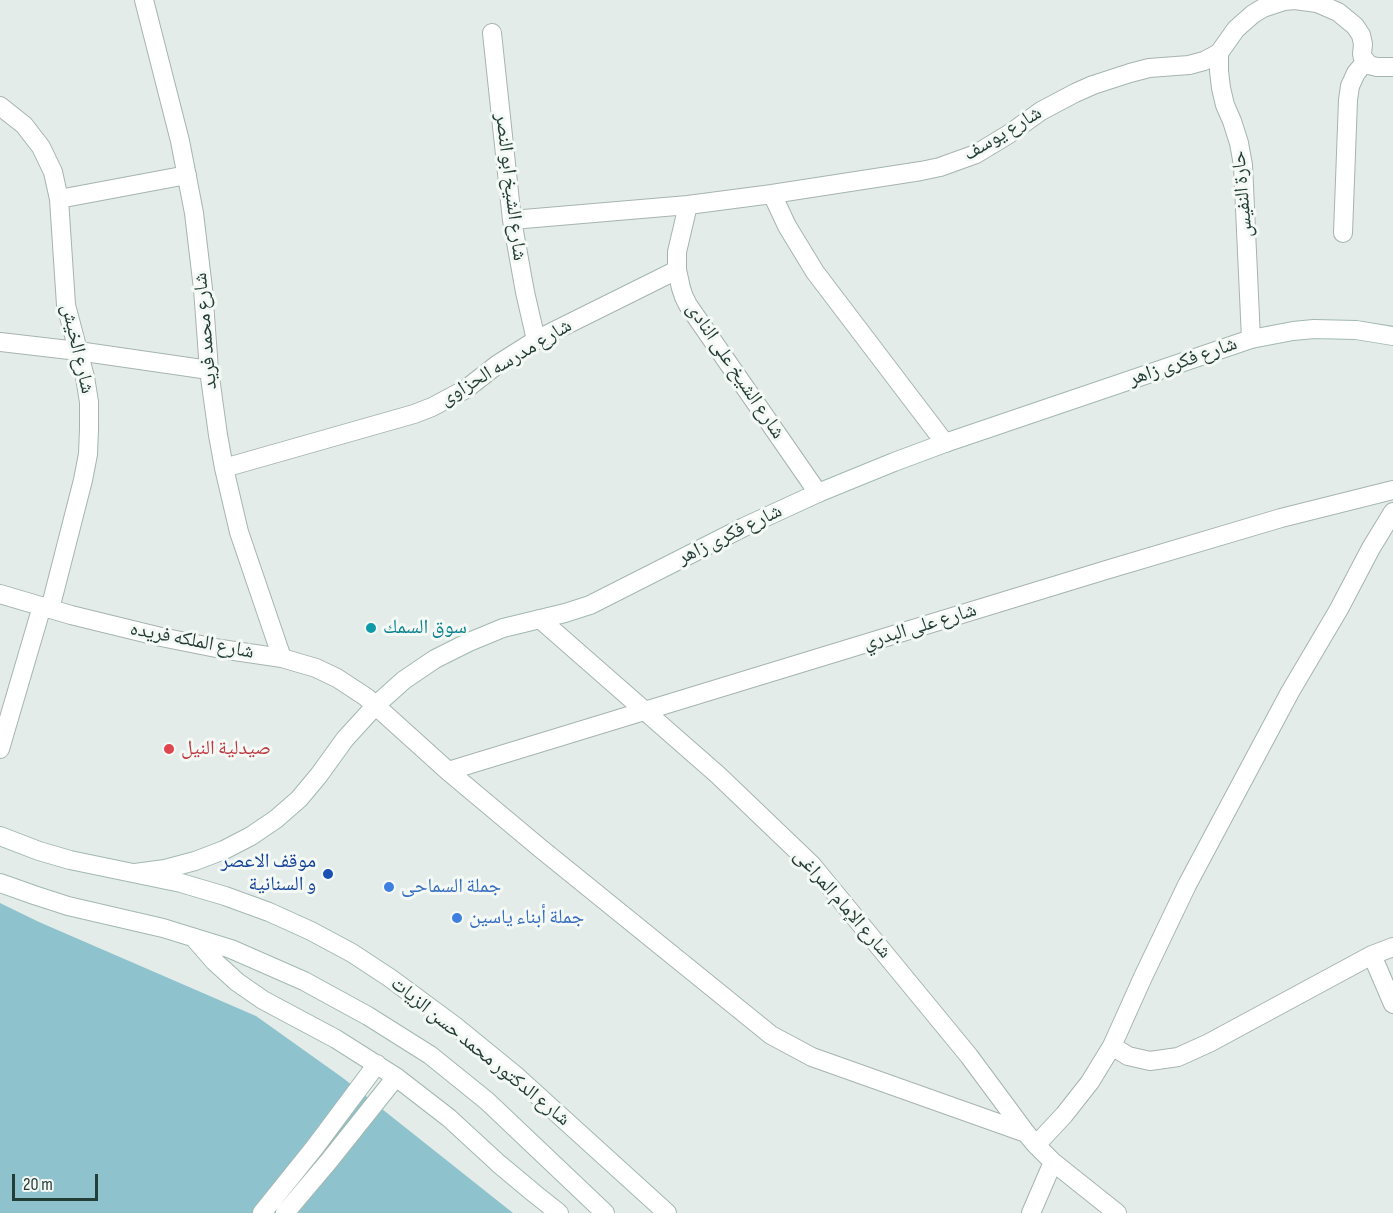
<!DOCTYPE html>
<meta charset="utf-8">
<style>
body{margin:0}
#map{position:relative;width:1393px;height:1213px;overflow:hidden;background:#e3ece9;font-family:"Sofia Sans Condensed",sans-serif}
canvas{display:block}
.scale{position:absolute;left:12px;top:1174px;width:86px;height:27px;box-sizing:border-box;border:3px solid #243d37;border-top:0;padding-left:8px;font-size:18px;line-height:21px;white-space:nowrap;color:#243d37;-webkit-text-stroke:4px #f4f9f6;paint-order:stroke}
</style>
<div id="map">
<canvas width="1393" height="1213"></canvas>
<div class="scale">20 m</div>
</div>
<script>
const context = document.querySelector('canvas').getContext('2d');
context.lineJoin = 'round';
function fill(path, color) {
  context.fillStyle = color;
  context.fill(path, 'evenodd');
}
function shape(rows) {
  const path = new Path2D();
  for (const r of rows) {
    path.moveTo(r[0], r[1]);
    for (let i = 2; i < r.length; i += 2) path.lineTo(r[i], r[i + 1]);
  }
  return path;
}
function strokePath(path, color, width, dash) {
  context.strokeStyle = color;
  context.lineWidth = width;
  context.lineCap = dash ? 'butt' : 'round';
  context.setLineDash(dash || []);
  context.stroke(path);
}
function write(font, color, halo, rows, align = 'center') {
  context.font = font + ' "Sofia Sans Condensed","Noto Naskh Arabic",sans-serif';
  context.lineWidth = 6;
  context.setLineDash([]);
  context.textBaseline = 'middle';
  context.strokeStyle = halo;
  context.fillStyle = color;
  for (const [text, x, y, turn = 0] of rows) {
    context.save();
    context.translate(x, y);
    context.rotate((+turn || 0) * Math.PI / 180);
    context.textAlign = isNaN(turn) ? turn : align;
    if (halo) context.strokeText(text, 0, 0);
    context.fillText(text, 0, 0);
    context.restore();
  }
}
fill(shape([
 [0,903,39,922,256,1016,343,1078,513,1213,0,1213]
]), '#8ec3ce');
const street = shape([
 [144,0,180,141,194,213,203,289,209,370,218,435,224,468,239,532,282,658],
 [492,33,512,220,525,292,536,340],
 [1219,53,1219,71,1221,88,1225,105,1232,121,1239,143,1243,165,1251,339],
 [0,106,24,125,41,147,53,172,59,199,66,305,85,377,89,402,89,429,88,454,83,480,50,609],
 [772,194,787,226,815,272,945,443],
 [59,199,187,175],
 [688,205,677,252,677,270,681,288,684,297,688,305,818,493],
 [512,220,688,205,772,194,921,171,940,167,976,154,1009,134,1041,111,1075,93,1093,85,1130,73,1149,68,1189,65,1204,61,1219,53,1236,29,1253,14,1263,8,1284,1,1295,0,1317,3,1338,12,1355,26,1361,35,1363,44,1362,54,1363,58,1369,65,1377,67,1393,67],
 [1343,233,1348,100,1350,86,1356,73,1366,61],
 [0,342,78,351,209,370],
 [224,468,414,414,432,407,466,389,498,364,536,340,677,270],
 [0,594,71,615,161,637,221,649,282,658,316,668,337,678,366,697,448,771,540,848,771,1035,812,1057,1026,1133],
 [540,619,718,775,812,865,969,1056,1026,1133,1036,1145,1053,1162,1117,1213],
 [0,749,42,606],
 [448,771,1106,570,1281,518,1393,490],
 [1372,955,1393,1004],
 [1112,1046,1128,1056,1150,1061,1178,1057,1209,1043,1372,955,1393,947],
 [1036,1145,1064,1115,1090,1082,1112,1046,1143,977,1187,885,1290,692,1339,609,1371,548,1393,512],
 [1031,1213,1053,1162]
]);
const secondary = shape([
 [0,836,39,851,70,860,181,883,225,896,269,912,311,931,352,953,390,978,455,1026,515,1075,667,1213],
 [135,873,165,869,195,861,224,850,251,836,276,819,299,799,319,775,345,739,376,705,404,680,435,659,469,642,503,628,565,613,590,605,744,527,818,493,894,462,945,443,1251,339,1293,331,1314,329,1356,330,1393,336],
 [0,883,34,895,68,906,163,928,231,949,304,981,368,1016,430,1055,487,1101,605,1213],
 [194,938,214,961,237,982,263,1000,336,1039,396,1077,449,1118,499,1164,535,1194,559,1213],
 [262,1213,315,1147,377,1064],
 [285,1213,329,1161,396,1077]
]);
strokePath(street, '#a6b4b0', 20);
strokePath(secondary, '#a2b8b0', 20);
strokePath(street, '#fff', 18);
strokePath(secondary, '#fff', 18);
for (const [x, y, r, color] of [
 [371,628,6,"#0f9aa8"],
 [169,749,6,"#e0444e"],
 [328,874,6,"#1a4fb4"],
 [389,887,6,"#3f7fe0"],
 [457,918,6,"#3f7fe0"]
]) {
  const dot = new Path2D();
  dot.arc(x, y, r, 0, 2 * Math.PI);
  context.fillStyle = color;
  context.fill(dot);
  strokePath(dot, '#f4f9f6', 2);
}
write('20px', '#243d37', '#f4f9f6', [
 ["شارع يوسف",1003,134,-31],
 ["شارع الشيخ ابو النصر",510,187,83],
 ["حارة النفيس",1243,194,-95],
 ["شارع محمد فريد",206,331,-95],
 ["شارع الخيش",77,349,77],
 ["شارع فكرى زاهر",1183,362,-19],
 ["شارع مدرسه الحزاوى",506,363,-31],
 ["شارع الشيخ على النادى",735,371,56],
 ["شارع فكرى زاهر",730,535,-26],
 ["شارع على البدري",920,627,-17],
 ["شارع الملكه فريده",192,641,11],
 ["شارع الإمام المراغى",842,904,49],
 ["شارع الدكتور محمد حسن الزيات",480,1052,39]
]);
write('20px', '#0d838f', '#f4f9f6', [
 ["سوق السمك",383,628]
], 'left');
write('20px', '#be3a42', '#f4f9f6', [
 ["صيدلية النيل",181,749]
], 'left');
write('20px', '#164399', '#f4f9f6', [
 ["موقف الاعصر",316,862],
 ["و السنانية",316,885]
], 'right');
write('20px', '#366cbe', '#f4f9f6', [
 ["جملة السماحى",401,887],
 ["جملة أبناء ياسين",469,918]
], 'left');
</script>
